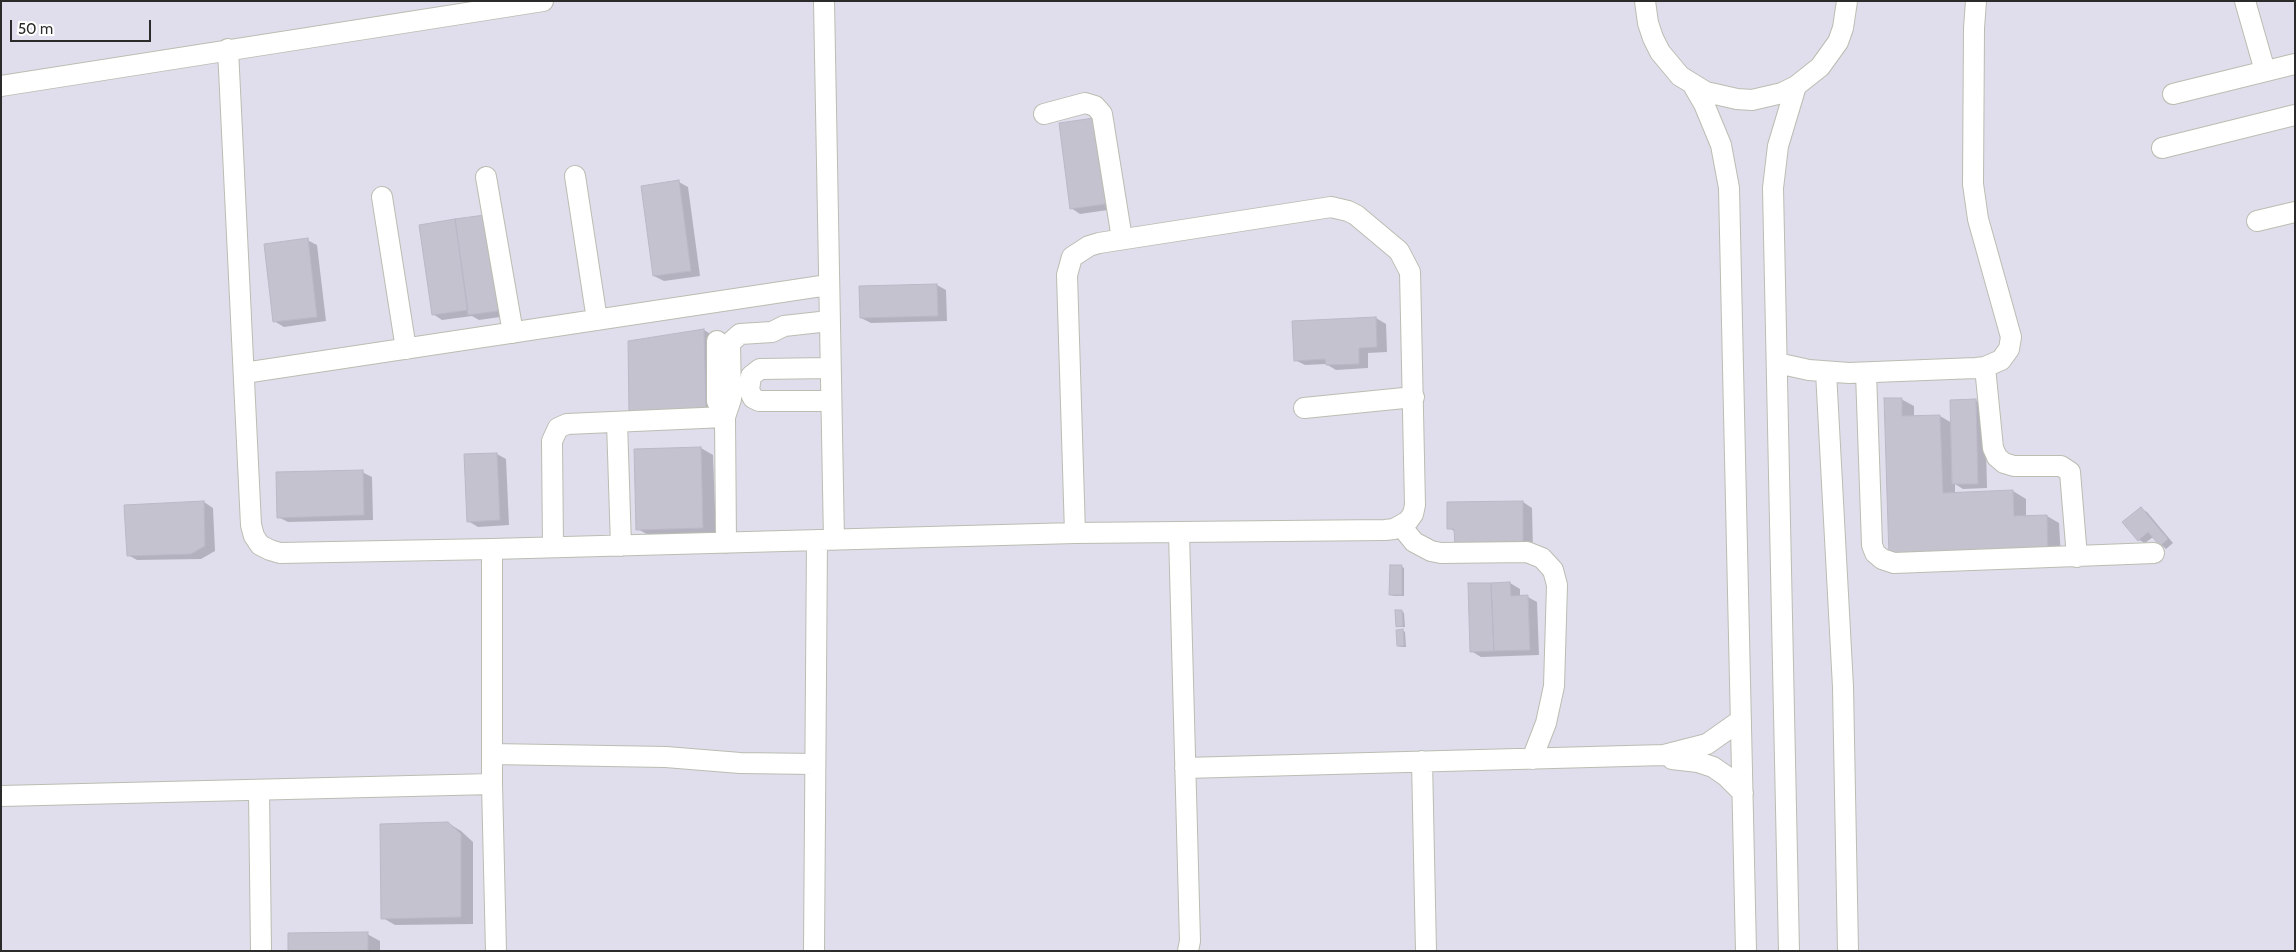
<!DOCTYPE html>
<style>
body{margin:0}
#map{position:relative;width:2296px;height:952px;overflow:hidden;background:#e0deed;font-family:Cabin,sans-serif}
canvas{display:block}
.frame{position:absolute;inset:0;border:2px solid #2b2b2b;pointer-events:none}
.scale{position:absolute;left:10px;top:20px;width:141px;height:22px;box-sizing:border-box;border:2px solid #2b2b2b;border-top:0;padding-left:6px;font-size:15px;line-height:18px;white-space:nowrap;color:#2b2b2b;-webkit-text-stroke:4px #fff;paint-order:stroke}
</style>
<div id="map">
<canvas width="2296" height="952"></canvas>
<div class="frame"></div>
<div class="scale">50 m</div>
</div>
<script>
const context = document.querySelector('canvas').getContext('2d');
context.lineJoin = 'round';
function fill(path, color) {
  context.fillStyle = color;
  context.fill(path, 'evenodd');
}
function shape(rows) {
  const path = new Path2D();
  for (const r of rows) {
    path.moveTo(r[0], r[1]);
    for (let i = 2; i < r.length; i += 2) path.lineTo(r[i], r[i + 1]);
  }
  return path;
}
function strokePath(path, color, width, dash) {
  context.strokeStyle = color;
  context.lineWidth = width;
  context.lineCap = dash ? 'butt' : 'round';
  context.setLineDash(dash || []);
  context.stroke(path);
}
fill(shape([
 [1094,119,1115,209,1080,214,1071,208],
 [679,182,688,187,700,276,664,281,654,276],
 [420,226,514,315,479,320,472,316,442,320,433,314],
 [307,240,317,245,326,321,284,327,274,321],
 [937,285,946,290,947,321,871,323,861,318],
 [1376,318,1386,324,1387,352,1368,353,1368,368,1336,370,1326,364,1305,365,1295,360,1294,322],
 [704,330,717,338,718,420,629,342],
 [1901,399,1914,406,1914,417,1940,416,1952,423,1975,400,1985,406,1987,488,1963,489,1955,484,1955,494,2013,491,2026,499,2026,517,2047,516,2059,523,2061,558,1903,564],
 [701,448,713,455,716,534,650,536,638,529],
 [497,454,506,459,509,525,478,527,468,521],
 [362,472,372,477,373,520,288,522,278,517],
 [204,502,213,508,215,551,201,559,137,560,128,555],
 [1523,502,1532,508,1533,552,1456,532,1449,528],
 [2141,509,2147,512,2173,543,2166,549,2153,537,2145,543,2139,540],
 [1402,567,1404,568,1404,596,1393,596,1391,594],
 [1510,583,1520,589,1520,597,1528,597,1537,602,1539,655,1481,657,1471,651,1469,584],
 [1402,611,1404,613,1405,627,1400,627,1397,626],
 [1402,630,1405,632,1406,647,1401,647,1398,646],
 [448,823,461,831,473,842,473,924,395,925,383,918],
 [367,934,380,941,380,951,289,951]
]), '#0003');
const building = shape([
 [1094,118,1106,204,1070,209,1059,123,1094,118],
 [679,180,691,271,653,276,641,186,679,180],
 [492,214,505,310,468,315,455,219,492,214],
 [455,219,468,310,432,315,419,225,455,219],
 [308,238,317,317,273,322,264,244,308,238],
 [937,284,938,316,860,318,859,286,937,284],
 [1376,317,1377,347,1359,348,1359,364,1326,365,1325,359,1294,361,1292,321,1376,317],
 [704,329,706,413,629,414,628,341,704,329],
 [1884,398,1902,398,1902,416,1940,415,1943,493,2013,490,2014,516,2047,515,2048,551,1889,557,1884,398],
 [1976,399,1978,484,1952,484,1950,400,1976,399],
 [701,447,703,528,636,530,634,449,701,447],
 [497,453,500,520,467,522,464,454,497,453],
 [363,470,364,515,277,518,276,472,363,470],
 [204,501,205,546,191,554,127,556,124,505,204,501],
 [1523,501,1523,547,1455,548,1454,529,1447,529,1447,502,1523,501],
 [2141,507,2168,539,2160,546,2148,532,2138,541,2122,522,2141,507],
 [1390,565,1402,565,1402,595,1389,595,1390,565],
 [1510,582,1511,596,1528,595,1530,650,1494,651,1491,583,1510,582],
 [1468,583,1491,583,1494,651,1470,652,1468,583],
 [1395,610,1402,610,1403,626,1396,627,1395,610],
 [1403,629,1404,646,1397,646,1396,630,1403,629],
 [448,822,461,834,461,917,381,919,380,824,448,822],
 [368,932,368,951,288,951,288,933,368,932]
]);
fill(building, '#c5c2cf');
strokePath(building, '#bbb7c8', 1);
const minor = shape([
 [824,1,834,540],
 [1645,1,1648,23,1653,38,1660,52,1680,76,1706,92,1737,99,1752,100,1782,93,1796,86,1820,67,1838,42,1843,28,1847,1],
 [2245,1,2265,71],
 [228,49,251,525,254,536,260,545,270,550,280,553,492,549,1075,533],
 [1693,85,1704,104,1721,145,1729,188,1746,951],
 [1,86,543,1],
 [2173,94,2295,64],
 [1044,114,1085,103,1095,106,1102,114,1122,239],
 [2162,148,2295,115],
 [575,176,597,320],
 [486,177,513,333],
 [382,197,406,349],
 [1331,207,1348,211,1356,215,1399,251,1410,272,1415,505,1413,514,1408,521,1394,529,1385,530,1075,533,1067,275,1072,257,1089,246,1099,243,1331,207],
 [2257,221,2295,212],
 [717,341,717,401,725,417],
 [1777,363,1809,370,1849,373,1976,368,1985,367,2001,360,2009,349,2011,337,1978,219,1973,184,1974,28,1976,1],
 [1985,367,1993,448,1997,457,2004,463,2014,466,2061,466,2070,472,2077,557],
 [830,368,760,369,751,376,749,390,753,398,759,401,830,401],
 [1826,372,1843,687,1848,951],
 [244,373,828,285],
 [1866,373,1872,545,1875,553,1882,559,1894,563,2154,553],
 [1304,408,1414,397],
 [617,422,621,546],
 [1401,526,1414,542,1431,551,1441,553,1527,552,1542,558,1553,570,1557,585,1554,686,1546,723,1532,759],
 [1179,533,1190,941,1188,951],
 [726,543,725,417,731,399,730,343,740,334,772,332,784,326,829,321],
 [553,547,552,441,558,428,567,424,725,417],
 [492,549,492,784,496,951],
 [492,754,666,757,740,763,815,764],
 [1672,759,1698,762,1713,767,1726,776,1743,793],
 [1422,761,1426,951],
 [1185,768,1664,755,1707,744,1741,720],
 [259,791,261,951],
 [1,796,492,784],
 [814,951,817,540],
 [1789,951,1773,188,1778,146,1796,86]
]);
strokePath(minor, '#b9beb1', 22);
strokePath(minor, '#fff', 20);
</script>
